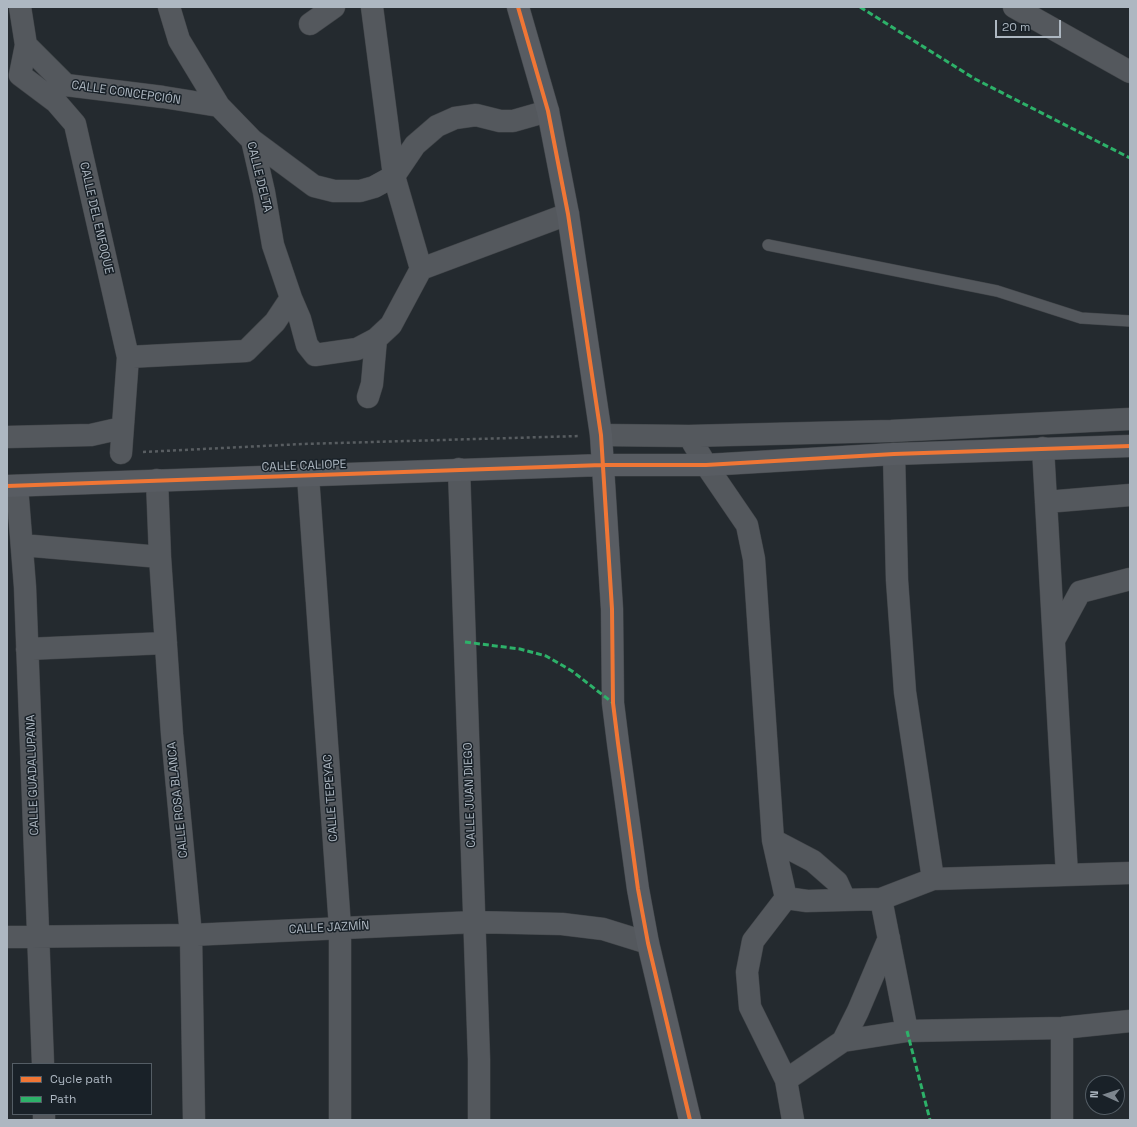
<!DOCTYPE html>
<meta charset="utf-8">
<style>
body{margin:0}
#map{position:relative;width:1137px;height:1127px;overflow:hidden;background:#242a2f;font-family:"Space Grotesk",sans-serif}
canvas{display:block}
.frame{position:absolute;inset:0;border:8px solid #adb7c1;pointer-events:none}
.legend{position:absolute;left:12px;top:1063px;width:140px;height:52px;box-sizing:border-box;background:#192128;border:1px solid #545d65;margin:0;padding:5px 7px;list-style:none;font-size:12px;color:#adb7c1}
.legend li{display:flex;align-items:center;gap:8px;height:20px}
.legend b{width:20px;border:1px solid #545d65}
.north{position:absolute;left:1085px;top:1075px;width:40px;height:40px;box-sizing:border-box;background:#192128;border:1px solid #545d65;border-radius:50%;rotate:273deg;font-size:11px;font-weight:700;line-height:16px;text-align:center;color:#adb7c1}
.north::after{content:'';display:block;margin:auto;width:14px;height:18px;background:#7d868e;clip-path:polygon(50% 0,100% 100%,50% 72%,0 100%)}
.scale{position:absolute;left:995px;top:20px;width:66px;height:18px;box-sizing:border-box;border:2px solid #adb7c1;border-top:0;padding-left:5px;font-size:12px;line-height:14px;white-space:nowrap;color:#adb7c1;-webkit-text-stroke:3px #192128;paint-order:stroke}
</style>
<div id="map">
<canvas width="1137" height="1127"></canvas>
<div class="frame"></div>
<ul class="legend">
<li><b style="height:5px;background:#f07635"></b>Cycle path</li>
<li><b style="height:5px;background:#2db169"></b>Path</li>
</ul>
<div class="north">N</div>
<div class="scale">20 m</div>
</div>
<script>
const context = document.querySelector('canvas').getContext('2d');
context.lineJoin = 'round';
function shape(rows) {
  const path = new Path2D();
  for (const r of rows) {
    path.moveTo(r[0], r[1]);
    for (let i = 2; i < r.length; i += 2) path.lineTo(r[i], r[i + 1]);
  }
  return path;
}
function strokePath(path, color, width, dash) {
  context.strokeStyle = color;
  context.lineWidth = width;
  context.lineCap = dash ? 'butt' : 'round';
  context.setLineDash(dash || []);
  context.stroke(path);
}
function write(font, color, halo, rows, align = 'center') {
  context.font = font + ' "Space Grotesk",sans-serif';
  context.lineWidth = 3;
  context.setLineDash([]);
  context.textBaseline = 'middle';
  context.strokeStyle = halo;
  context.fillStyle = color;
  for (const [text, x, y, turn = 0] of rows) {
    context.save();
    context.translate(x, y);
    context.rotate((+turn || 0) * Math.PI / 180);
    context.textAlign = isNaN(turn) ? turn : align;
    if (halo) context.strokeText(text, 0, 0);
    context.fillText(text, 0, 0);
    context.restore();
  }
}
const lane = shape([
 [768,245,997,291,1081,318,1130,321]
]);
const street = shape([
 [20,7,26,45,20,75,56,102,75,124,128,357,121,453],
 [169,7,179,40,219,106,252,140,264,192,273,245,291,298,300,319,307,345,315,355,357,349,376,339,391,325,421,269,568,214],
 [372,7,394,176,421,269],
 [1014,7,1130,72],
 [310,24,334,7],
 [26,45,66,85,163,97,219,106],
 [252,140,314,186,334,191,360,191,374,187,394,176,415,145,437,126,455,118,476,115,500,121,513,121,548,111],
 [128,357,246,351,275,322,291,298],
 [368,397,372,384,376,339],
 [601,435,689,436,891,431,1130,419],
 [689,436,706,465,747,525,754,559,773,840,786,898,753,941,747,972,750,1007,786,1080,793,1120],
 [7,437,91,435,122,428],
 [1043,448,1067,875],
 [894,454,897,580,905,692,933,879],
 [459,469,479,1059,479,1120],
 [308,476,340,927,340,1120],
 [157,480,160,557,172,734,191,935,194,1120],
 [17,486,25,587,43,1064],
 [1046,502,1130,495],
 [22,545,160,557],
 [1054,640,1080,592,1130,579],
 [27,649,166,643],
 [773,840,813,861,837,882,845,900],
 [786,898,807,901,881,899,933,879,1130,873],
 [881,899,907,1031],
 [7,937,191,935,474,922,562,924,603,929,648,943],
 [1062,1028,1062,1120],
 [843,1041,858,1011,889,938],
 [786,1080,843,1041,907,1031,1062,1028,1130,1021],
 [44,1114,44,1120]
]);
const secondary = shape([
 [518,7,548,111,568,214,601,435,612,609,613,703,618,743,638,889,648,943,690,1120],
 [7,486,602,465,706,465,894,454,1130,446]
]);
strokePath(lane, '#404448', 12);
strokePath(street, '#404448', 23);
strokePath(secondary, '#404448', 23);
strokePath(shape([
 [143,452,303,444,580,436]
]), '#585d61', 2.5, [3, 3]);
strokePath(lane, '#54585d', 11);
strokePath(street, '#54585d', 22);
strokePath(secondary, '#585c62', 22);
strokePath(shape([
 [860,7,975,79,1130,158],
 [465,642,520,649,546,656,572,671,613,703],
 [907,1031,930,1120]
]), '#2db169', 3, [6, 3]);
strokePath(shape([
 [518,7,548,111,568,214,601,435,612,609,613,703,618,743,638,889,648,943,690,1120],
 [7,486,602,465,706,465,894,454,1130,446]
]), '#f07635', 4);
write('12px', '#adb7c1', '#192128', [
 ["CALLE CONCEPCIÓN",126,93,8],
 ["CALLE DELTA",259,177,76],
 ["CALLE DEL ENFOQUE",96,218,77],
 ["CALLE CALIOPE",304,466,-2],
 ["CALLE GUADALUPANA",33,775,-92],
 ["CALLE JUAN DIEGO",470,795,-92],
 ["CALLE TEPEYAC",331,798,-94],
 ["CALLE ROSA BLANCA",178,800,-96],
 ["CALLE JAZMÍN",329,928,-3]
]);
</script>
